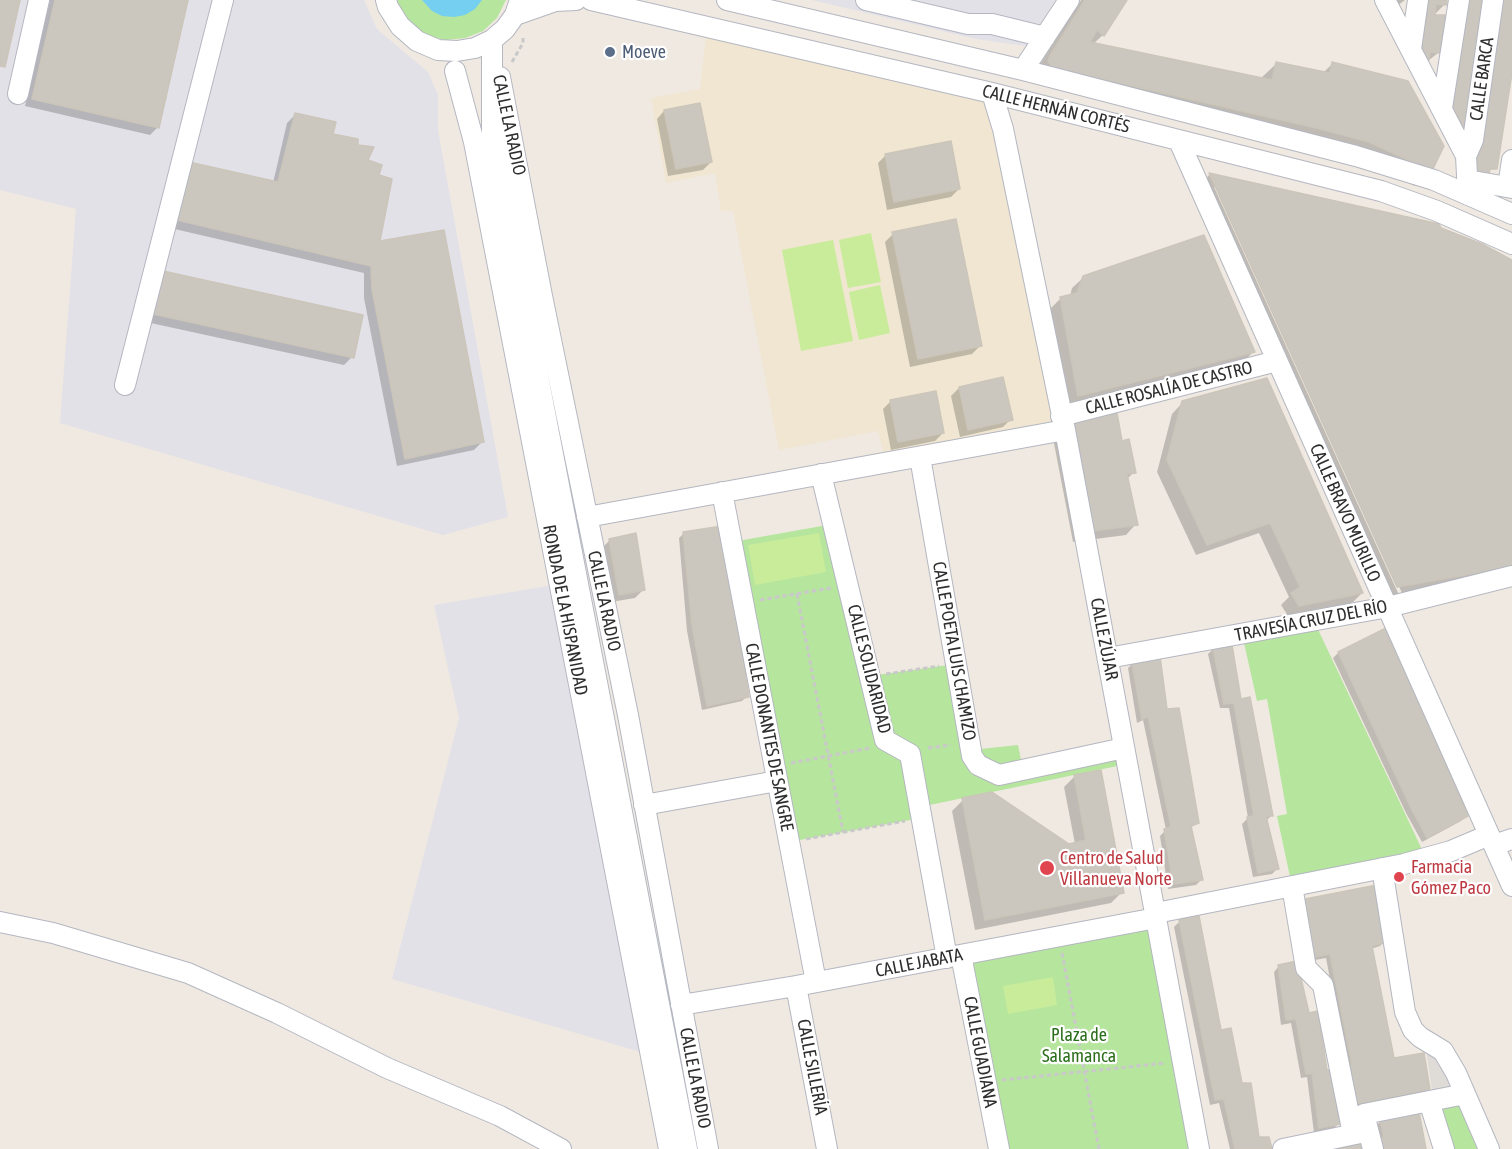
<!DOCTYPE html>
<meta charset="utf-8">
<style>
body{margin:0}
canvas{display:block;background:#efe9e1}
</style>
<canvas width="1512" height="1149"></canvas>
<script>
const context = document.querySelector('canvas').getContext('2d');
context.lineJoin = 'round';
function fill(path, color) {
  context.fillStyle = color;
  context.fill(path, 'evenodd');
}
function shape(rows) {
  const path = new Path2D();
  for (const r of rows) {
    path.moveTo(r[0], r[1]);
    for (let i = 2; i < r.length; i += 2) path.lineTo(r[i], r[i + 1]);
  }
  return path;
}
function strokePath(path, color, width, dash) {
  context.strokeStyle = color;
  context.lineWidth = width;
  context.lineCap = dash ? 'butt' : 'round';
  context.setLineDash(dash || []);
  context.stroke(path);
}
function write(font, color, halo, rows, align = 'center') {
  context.font = font + ' "Asap Condensed",sans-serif';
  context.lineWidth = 4.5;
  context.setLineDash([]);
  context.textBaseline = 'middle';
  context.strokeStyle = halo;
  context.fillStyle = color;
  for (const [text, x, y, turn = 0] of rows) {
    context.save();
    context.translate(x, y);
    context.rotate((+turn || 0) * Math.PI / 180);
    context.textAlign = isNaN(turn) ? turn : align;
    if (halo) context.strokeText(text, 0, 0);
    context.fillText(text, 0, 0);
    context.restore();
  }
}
fill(shape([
 [0,0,364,0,377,29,428,72,438,95,438,130,508,517,443,535,60,423,76,209,0,190],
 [812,0,1055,0,1026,46,976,39],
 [560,584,651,1055,392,979,459,718,434,605]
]), '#e3e1e8');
fill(shape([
 [707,27,992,93,1065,430,886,463,878,431,779,450,733,211,721,211,715,173,666,183,651,98,700,89]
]), '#f0e6d1');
fill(shape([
 [397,0,506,0,497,18,483,31,465,38,446,40,428,36,412,25,400,10],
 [833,524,870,676,956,664,971,750,1018,745,1023,769,1124,748,1127,764,920,807,921,818,789,842,732,542],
 [1314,621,1426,858,1292,886,1277,816,1287,814,1267,699,1257,701,1242,634],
 [1156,918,1199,1149,999,1149,961,955],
 [1465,1094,1489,1149,1444,1149,1429,1101]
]), '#b6e59e');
fill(shape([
 [871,233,881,282,848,288,839,240],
 [833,240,853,341,801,351,782,250],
 [880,285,890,333,859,340,849,292],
 [819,533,826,572,755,585,748,545],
 [1053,977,1057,1005,1008,1014,1003,986]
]), '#c9ec9a');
fill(shape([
 [1425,1043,1462,1092,1433,1097]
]), '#dfdcd8');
fill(shape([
 [422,0,482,0,475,9,465,15,454,17,442,16,432,11]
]), '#75cff0');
fill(shape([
 [50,0,187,0,158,127,150,135,25,106],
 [1081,0,1126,0,1103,35,1093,44,1260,79,1276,64,1323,73,1333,63,1431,170,1415,186,1352,158,1035,72],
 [1386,0,1405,0,1393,9],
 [1423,0,1445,0,1444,5,1436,13,1433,12,1438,53,1419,68],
 [664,111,711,162,703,170,668,176,657,119],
 [295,115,331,135,357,146,377,176,378,242,482,442,474,450,397,466,364,298,364,273,166,227,181,171,273,183,287,123],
 [886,155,959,189,951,197,887,210,878,163],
 [1210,174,1440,229,1512,261,1512,576,1386,597,1200,185],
 [1214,187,1218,187,1402,593,1399,595],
 [893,234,980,346,972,354,910,367,885,242],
 [1084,277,1253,352,1243,362,1068,406,1050,309,1061,298,1070,296,1072,288],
 [155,281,352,357,344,365,146,322],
 [959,388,1011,419,1003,427,960,437,951,396],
 [891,401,943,433,935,441,891,450,883,409],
 [1183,402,1362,593,1351,604,1288,616,1281,605,1289,597,1259,533,1196,555,1157,472,1172,414],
 [1051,428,1121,442,1134,472,1127,479,1136,524,1126,535,1073,542],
 [684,533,747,696,742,701,702,710,687,631,679,538],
 [610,540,643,590,635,598,611,602,602,548],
 [1388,629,1466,815,1461,821,1422,842,1406,813,1333,658,1338,653],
 [1213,649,1240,701,1272,815,1267,820,1277,869,1272,874,1253,877,1242,824,1248,818,1229,708,1220,708,1208,654],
 [1133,663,1166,711,1198,822,1190,828,1201,880,1196,885,1168,889,1160,836,1166,830,1143,720,1137,723,1128,668],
 [1075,776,1122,892,1111,903,975,930,952,811,963,800,1069,846,1075,844,1064,787],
 [1296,906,1385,941,1380,946,1371,949,1392,1060,1428,1088,1423,1093,1350,1109,1347,1070,1326,958,1304,962],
 [1179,922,1240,1085,1258,1138,1270,1149,1230,1149,1219,1103,1210,1105,1174,927],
 [1279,966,1308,1014,1326,1072,1338,1124,1333,1129,1314,1133,1307,1077,1301,1078,1291,1023,1281,1025,1274,972],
 [1381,1121,1425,1149,1374,1149,1376,1126]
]), '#0003');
const building = shape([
 [0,0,20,0,5,67,0,66,0,0],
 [55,0,188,0,159,128,32,99,55,0],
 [1085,0,1127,0,1104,36,1097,30,1090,42,1272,80,1276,62,1330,73,1332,62,1408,81,1444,146,1432,171,1369,142,1321,129,1053,68,1048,61,1051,54,1085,0],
 [1429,0,1447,0,1446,5,1436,4,1435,15,1445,15,1440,53,1430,52,1429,60,1420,59,1429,0],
 [1461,0,1487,0,1467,137,1458,135,1459,121,1452,113,1446,111,1461,0],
 [1498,0,1512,0,1512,73,1497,169,1490,169,1489,175,1473,172,1498,0],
 [700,103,712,162,676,169,664,110,700,103],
 [295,113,336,122,333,134,358,139,358,145,374,147,368,160,382,165,379,175,392,179,380,241,371,266,173,219,189,162,278,182,295,113],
 [951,141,960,189,894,202,885,154,951,141],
 [1209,173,1439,224,1441,228,1482,244,1512,260,1512,567,1397,587,1209,173],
 [956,219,982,346,918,359,892,232,956,219],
 [444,230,484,442,405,459,372,289,371,266,380,241,444,230],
 [1204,235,1255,352,1078,396,1060,297,1077,293,1083,276,1204,235],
 [163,271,363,315,354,358,153,314,163,271],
 [1003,377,1013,420,968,430,959,387,1003,377],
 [1267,378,1363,593,1299,606,1291,593,1300,587,1270,523,1207,545,1167,460,1182,401,1267,378],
 [936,391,944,433,898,442,890,400,936,391],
 [1115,402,1122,441,1129,439,1136,473,1127,474,1138,525,1084,532,1061,416,1115,402],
 [722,526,749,697,707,706,692,625,683,532,722,526],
 [636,533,645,590,619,595,609,539,636,533],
 [1388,627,1468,816,1427,838,1411,808,1338,652,1388,627],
 [1232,645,1241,699,1250,697,1273,816,1266,816,1279,869,1258,873,1247,817,1254,816,1234,703,1224,704,1213,648,1232,645],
 [1160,656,1167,709,1179,708,1199,823,1191,826,1203,880,1173,884,1164,829,1171,827,1148,716,1142,720,1132,662,1160,656],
 [1101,770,1124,893,985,920,962,798,992,792,1069,844,1086,840,1074,775,1101,770],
 [1377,885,1387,942,1372,946,1394,1058,1424,1053,1430,1089,1355,1105,1348,1066,1352,1065,1330,954,1308,958,1300,900,1377,885],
 [1199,916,1221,1030,1231,1028,1242,1083,1251,1083,1259,1137,1269,1137,1272,1149,1235,1149,1224,1099,1215,1100,1179,920,1199,916],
 [1297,961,1309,1013,1318,1011,1327,1070,1332,1070,1340,1124,1319,1128,1312,1073,1306,1074,1296,1019,1286,1020,1278,965,1297,961],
 [1419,1112,1426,1149,1380,1149,1378,1139,1384,1137,1380,1120,1419,1112],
 [1361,1141,1363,1149,1333,1149,1361,1141]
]);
fill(building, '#cbc7bf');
strokePath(building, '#cbc5ba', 1.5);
const minor = shape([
 [386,0,388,7,400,26,417,41,438,50,457,51,475,48,492,40,505,29,515,15,520,0],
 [591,0,992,93,1381,191,1437,211,1512,244],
 [727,0,1023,70,1356,156,1434,180,1512,214],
 [866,0,968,24,992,24,1045,37],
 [1385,0,1466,156,1468,195],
 [515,15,555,1,576,0],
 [492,40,492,138,687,1149],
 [1411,49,1418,0],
 [1023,70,1069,0],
 [455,71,474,142,669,1149],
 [500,77,542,296,628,715,708,1149],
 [992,93,1003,129,1065,430,1199,1149],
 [18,94,39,0],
 [1442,108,1459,0],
 [1179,141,1512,886],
 [1466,156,1473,140,1493,0],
 [1467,180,1512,188],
 [1508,187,1512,160],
 [125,385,223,0],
 [1061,416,1277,361],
 [920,457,972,756,978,765,999,775,1124,748],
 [821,474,885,740,910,754,947,958],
 [722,492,816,982],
 [587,517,1065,430],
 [1108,658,1388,607,1512,576],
 [644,805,777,781],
 [1494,845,1512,839],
 [1382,868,1405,1012,1413,1030,1420,1037,1443,1051,1456,1073,1489,1149],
 [1292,886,1306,968,1323,985,1353,1134],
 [1156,913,1404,864,1451,851,1489,835],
 [0,922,53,933,188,973,277,1013,387,1068,500,1116,561,1149],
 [961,955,999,1149],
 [796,986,827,1149],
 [681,1005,796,986,1156,918],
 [1429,1101,1444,1149],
 [1283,1149,1365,1132],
 [1373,1149,1364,1114,1465,1094]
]);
strokePath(minor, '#b4b7c1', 22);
strokePath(shape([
 [512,62,523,43,523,36],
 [797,594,843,832],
 [760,600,831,588],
 [886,674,939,666],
 [928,748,951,745],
 [791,763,870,748],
 [806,839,905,821],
 [1062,953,1099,1149],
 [1002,1080,1166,1063]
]), '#c9c9c9', 3, [4.5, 3]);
strokePath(minor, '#fff', 20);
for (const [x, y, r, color] of [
 [610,52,6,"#5c6f8a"],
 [1047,868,8,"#e0444e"],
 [1399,877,6,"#e0444e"]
]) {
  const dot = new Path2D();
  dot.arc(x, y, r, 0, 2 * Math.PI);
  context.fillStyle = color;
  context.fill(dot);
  strokePath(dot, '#fff', 2);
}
write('18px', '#4e5e75', '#fff', [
 ["Moeve",622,52]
], 'left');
write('18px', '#2e2e2e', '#fff', [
 ["CALLE BARCA",1482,79,-82],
 ["CALLE HERNÁN CORTÉS",1056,109,14],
 ["CALLE LA RADIO",509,125,78],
 ["CALLE ROSALÍA DE CASTRO",1169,388,-14],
 ["CALLE BRAVO MURILLO",1345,513,66],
 ["CALLE LA RADIO",604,601,78],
 ["RONDA DE LA HISPANIDAD",565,610,79],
 ["TRAVESÍA CRUZ DEL RÍO",1311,621,-11],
 ["CALLE ZÚJAR",1104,639,79],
 ["CALLE POETA LUIS CHAMIZO",954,651,80],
 ["CALLE SOLIDARIDAD",869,669,76],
 ["CALLE DONANTES DE SANGRE",769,737,79],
 ["CALLE JABATA",919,963,-11],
 ["CALLE GUADIANA",980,1052,79],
 ["CALLE SILLERÍA",812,1067,79],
 ["CALLE LA RADIO",695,1078,79]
]);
write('18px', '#be3a42', '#fff', [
 ["Centro de Salud",1060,858],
 ["Villanueva Norte",1060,879],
 ["Farmacia",1411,867],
 ["Gómez Paco",1411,888]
], 'left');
write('18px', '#2c6e1b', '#fff', [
 ["Plaza de",1079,1035],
 ["Salamanca",1079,1056]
]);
</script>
